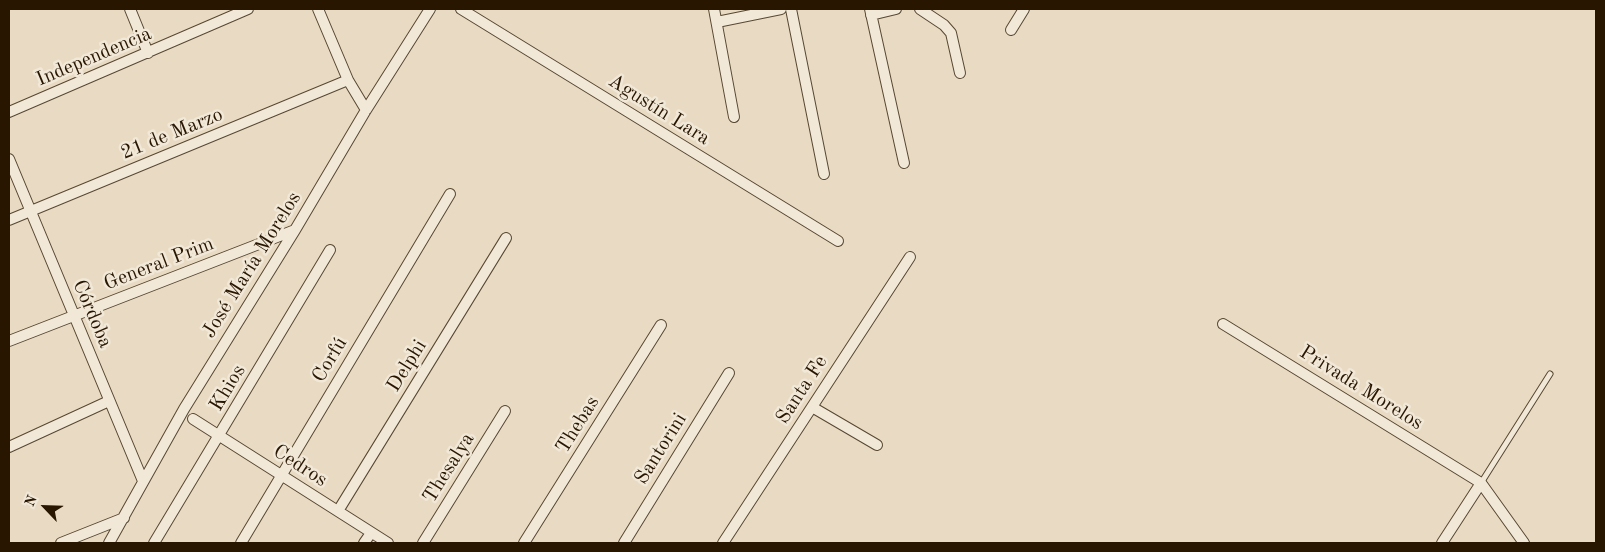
<!DOCTYPE html>
<meta charset="utf-8">
<style>
body{margin:0}
#map{position:relative;width:1605px;height:552px;overflow:hidden;background:#e9dbc3;font-family:"Old Standard TT",serif}
canvas{display:block}
.frame{position:absolute;inset:0;border:10px solid #281600;pointer-events:none}
.north{position:absolute;left:20px;top:482px;width:50px;height:50px;-webkit-text-stroke:4px #f1e8d8;paint-order:stroke;rotate:294deg;font-size:14px;font-weight:700;line-height:20px;text-align:center;color:#281600}
.north::after{content:'';display:block;margin:auto;width:18px;height:22px;background:#281600;clip-path:polygon(50% 0,100% 100%,50% 72%,0 100%)}
</style>
<div id="map">
<canvas width="1605" height="552"></canvas>
<div class="frame"></div>
<div class="north">N</div>
</div>
<script>
const context = document.querySelector('canvas').getContext('2d');
context.lineJoin = 'round';
function shape(rows) {
  const path = new Path2D();
  for (const r of rows) {
    path.moveTo(r[0], r[1]);
    for (let i = 2; i < r.length; i += 2) path.lineTo(r[i], r[i + 1]);
  }
  return path;
}
function strokePath(path, color, width, dash) {
  context.strokeStyle = color;
  context.lineWidth = width;
  context.lineCap = dash ? 'butt' : 'round';
  context.setLineDash(dash || []);
  context.stroke(path);
}
function write(font, color, halo, rows, align = 'center') {
  context.font = font + ' "Old Standard TT",serif';
  context.lineWidth = 5;
  context.setLineDash([]);
  context.textBaseline = 'middle';
  context.strokeStyle = halo;
  context.fillStyle = color;
  for (const [text, x, y, turn = 0] of rows) {
    context.save();
    context.translate(x, y);
    context.rotate((+turn || 0) * Math.PI / 180);
    context.textAlign = isNaN(turn) ? turn : align;
    if (halo) context.strokeText(text, 0, 0);
    context.fillText(text, 0, 0);
    context.restore();
  }
}
const service = shape([
 [1481,483,1550,374]
]);
const minor = shape([
 [130,9,148,53],
 [318,9,348,80,366,110],
 [461,9,838,241],
 [714,9,734,117],
 [791,9,824,174],
 [870,9,904,163],
 [920,9,944,25,951,33,960,73],
 [871,15,896,9],
 [717,22,781,9],
 [1011,30,1024,9],
 [9,112,248,9],
 [9,159,143,481],
 [9,220,348,80],
 [1223,324,1481,483,1524,543],
 [9,341,295,230],
 [812,407,877,445],
 [193,419,388,543],
 [9,447,109,401],
 [338,511,506,238],
 [61,543,124,518],
 [109,543,184,409,295,230,366,110,430,9],
 [154,543,330,250],
 [241,543,450,194],
 [364,543,371,533],
 [423,543,505,411],
 [524,543,661,325],
 [624,543,729,373],
 [723,543,910,257],
 [1442,543,1481,483]
]);
strokePath(service, '#584731', 7);
strokePath(minor, '#584731', 12);
strokePath(service, '#f1e8d8', 5);
strokePath(minor, '#f1e8d8', 10);
write('20px', '#281600', '#f1e8d8', [
 ["Independencia",94,57,-23],
 ["Agustín Lara",659,110,32],
 ["21 de Marzo",172,134,-22],
 ["General Prim",159,264,-21],
 ["José María Morelos",252,265,-58],
 ["Córdoba",92,314,67],
 ["Corfú",330,360,-59],
 ["Delphi",407,366,-58],
 ["Khios",228,388,-59],
 ["Privada Morelos",1361,388,32],
 ["Santa Fe",802,390,-57],
 ["Thebas",578,425,-58],
 ["Santorini",661,449,-58],
 ["Cedros",300,466,33],
 ["Thesalya",449,468,-58]
]);
</script>
